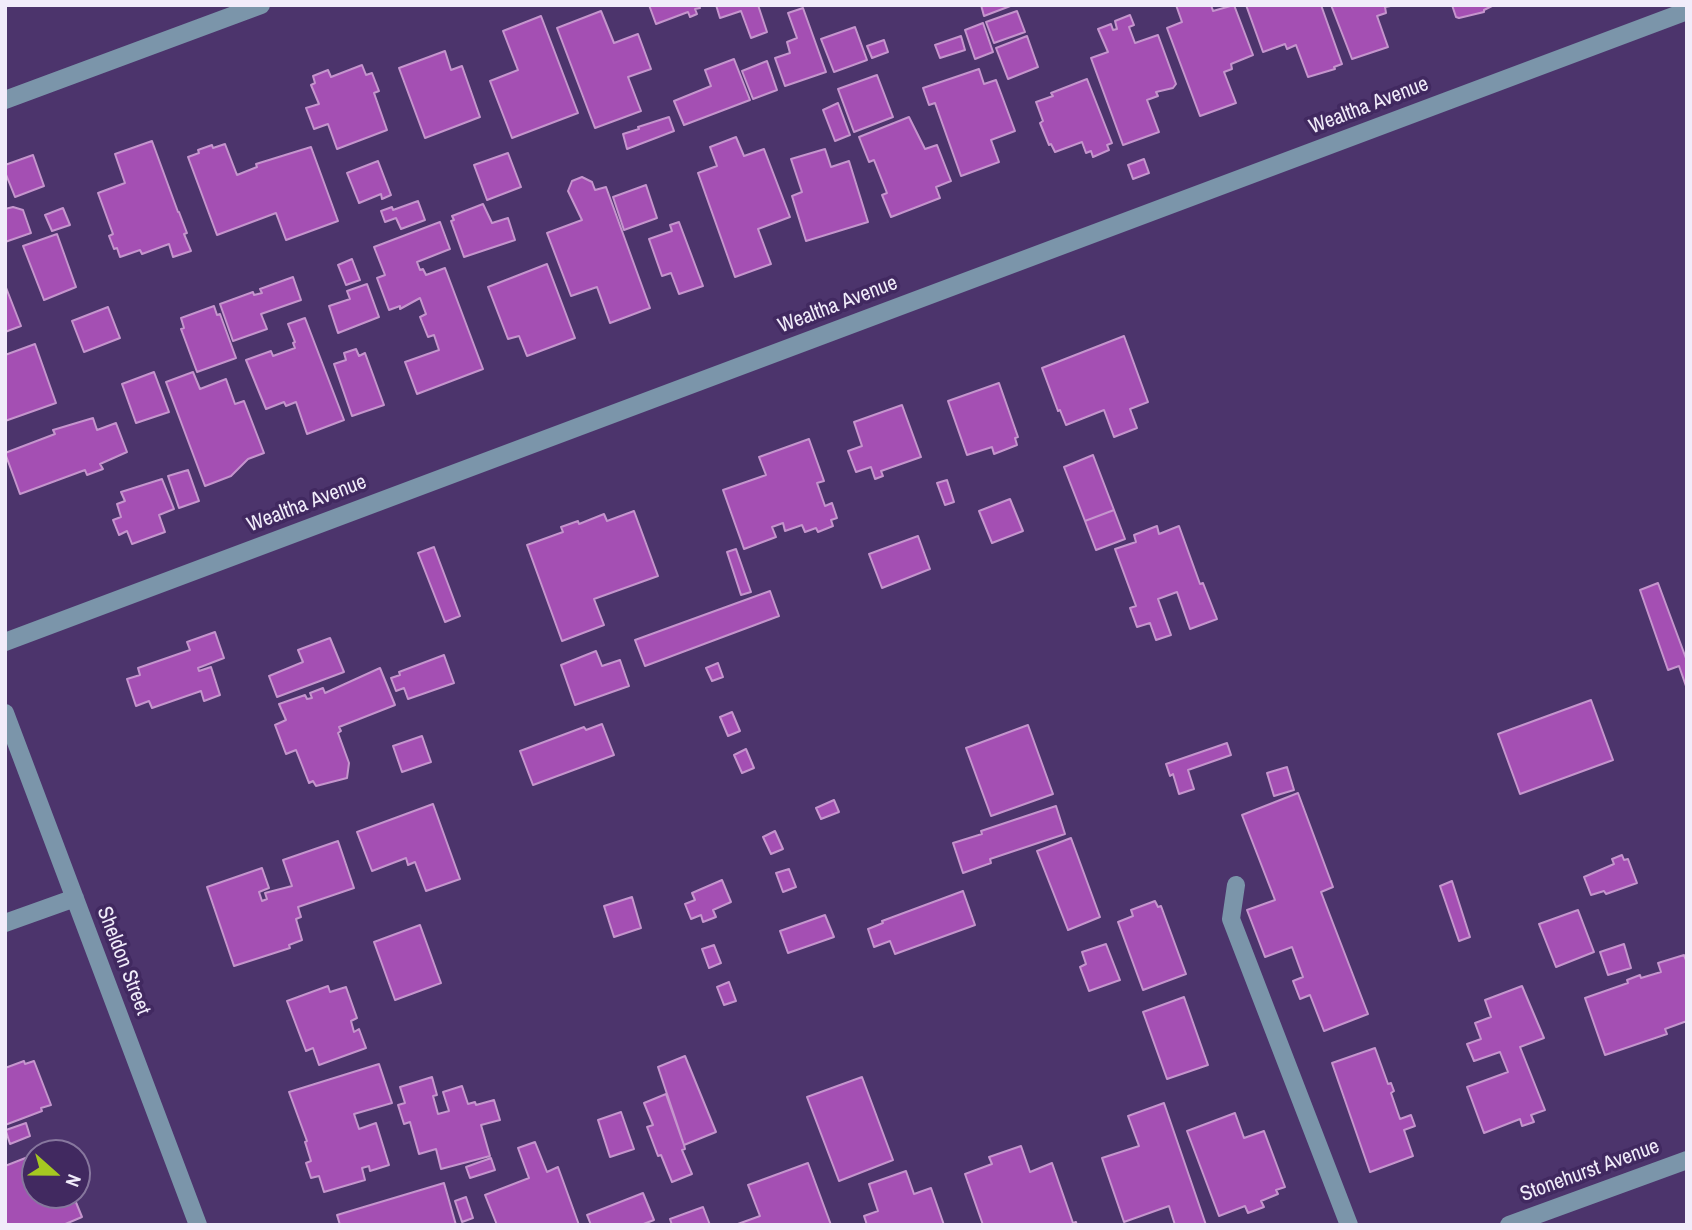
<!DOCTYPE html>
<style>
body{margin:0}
#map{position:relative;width:1692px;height:1230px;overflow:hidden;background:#4c346c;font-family:"Archivo Narrow",sans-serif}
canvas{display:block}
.frame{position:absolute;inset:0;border:7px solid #f1ecfa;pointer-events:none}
.north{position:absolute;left:21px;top:1139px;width:70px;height:70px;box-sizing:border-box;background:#412960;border:2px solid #87779e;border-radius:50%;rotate:111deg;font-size:19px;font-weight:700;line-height:28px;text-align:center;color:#f1ecfa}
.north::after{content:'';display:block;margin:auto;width:24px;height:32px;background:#a6c821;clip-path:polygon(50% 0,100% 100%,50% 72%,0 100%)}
</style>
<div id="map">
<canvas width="1692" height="1230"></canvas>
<div class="frame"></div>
<div class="north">N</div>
</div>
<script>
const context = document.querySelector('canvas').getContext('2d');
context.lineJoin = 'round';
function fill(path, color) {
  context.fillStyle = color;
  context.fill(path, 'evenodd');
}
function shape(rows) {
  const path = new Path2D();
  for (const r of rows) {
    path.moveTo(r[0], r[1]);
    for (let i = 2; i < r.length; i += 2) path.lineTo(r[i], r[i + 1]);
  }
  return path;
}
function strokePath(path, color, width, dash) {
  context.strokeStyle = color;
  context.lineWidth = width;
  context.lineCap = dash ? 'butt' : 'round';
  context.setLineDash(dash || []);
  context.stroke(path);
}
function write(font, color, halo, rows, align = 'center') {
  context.font = font + ' "Archivo Narrow",sans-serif';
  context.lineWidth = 7;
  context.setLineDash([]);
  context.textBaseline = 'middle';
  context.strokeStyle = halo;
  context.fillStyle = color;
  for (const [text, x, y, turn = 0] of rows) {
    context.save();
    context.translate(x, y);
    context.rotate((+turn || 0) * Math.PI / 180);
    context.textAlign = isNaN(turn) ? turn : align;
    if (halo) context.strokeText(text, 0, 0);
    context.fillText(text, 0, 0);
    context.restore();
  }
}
const building = shape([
 [649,5,699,5,700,8,695,9,697,14,690,17,688,12,656,24,649,5],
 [716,5,758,5,767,32,751,38,741,11,720,18,716,5],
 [981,5,1013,5,984,16,981,5],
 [1176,5,1211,5,1213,11,1234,5,1253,55,1231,64,1232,69,1224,72,1236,103,1200,116,1167,28,1182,22,1176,5],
 [1246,5,1321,5,1342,64,1334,67,1335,69,1308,77,1296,45,1287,49,1285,44,1263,52,1246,5],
 [1331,5,1396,5,1385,7,1386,13,1377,16,1388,47,1352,59,1331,5],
 [1452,5,1494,5,1484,10,1484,12,1459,18,1456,17,1452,5],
 [803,8,826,72,785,86,775,58,790,53,787,42,797,38,788,13,803,8],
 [601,11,614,43,638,34,651,69,628,77,641,111,595,128,557,28,601,11],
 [1017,11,1025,32,994,43,986,22,1017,11],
 [1130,15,1134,25,1129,27,1135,43,1158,35,1176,84,1173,88,1156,92,1158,96,1147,100,1159,132,1123,145,1091,58,1108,52,1098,29,1111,24,1113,30,1117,29,1115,21,1130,15],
 [541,16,578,113,512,138,490,81,518,70,503,31,541,16],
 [983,23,993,52,975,59,965,30,983,23],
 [855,27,867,60,834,72,821,39,855,27],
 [961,36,965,50,940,58,935,45,961,36],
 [1027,36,1038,67,1008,79,996,48,1027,36],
 [884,40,888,52,872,58,867,46,884,40],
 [445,51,451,70,462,66,480,117,425,138,399,68,445,51],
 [734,59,750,100,684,125,674,101,711,86,705,70,734,59],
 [767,61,777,90,753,99,742,71,767,61],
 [362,65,366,75,372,73,379,91,374,93,387,130,337,149,328,124,314,129,306,108,319,104,311,85,315,83,313,76,328,70,331,77,362,65],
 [979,69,984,84,996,80,1015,131,991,140,999,162,961,176,935,103,929,105,923,88,979,69],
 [877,75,893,117,854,132,838,89,877,75],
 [1087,79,1112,143,1107,145,1109,150,1093,157,1091,151,1086,153,1082,142,1055,152,1051,144,1049,145,1040,123,1043,121,1036,102,1053,96,1051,93,1087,79],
 [838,103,850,135,835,141,823,110,838,103],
 [669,117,674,131,627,149,623,134,639,129,638,127,669,117],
 [909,117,925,149,937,145,951,181,936,187,940,198,891,217,882,195,887,193,874,160,869,162,859,137,909,117],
 [736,137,744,156,764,149,790,217,758,229,771,264,735,277,698,173,717,166,710,147,736,137],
 [152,141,178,212,179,212,187,233,184,234,191,251,173,257,169,244,142,254,140,250,120,257,117,248,114,249,109,236,113,234,98,193,125,183,115,154,152,141],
 [225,144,237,175,257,167,256,164,311,147,338,221,286,240,276,213,217,235,188,157,199,153,198,150,212,145,213,148,225,144],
 [825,149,831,167,849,161,868,222,806,241,792,196,802,192,791,159,825,149],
 [508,153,521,187,487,200,474,165,508,153],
 [33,155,44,186,15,197,5,172,5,165,33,155],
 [1144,159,1149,173,1133,179,1128,165,1144,159],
 [378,161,391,195,382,199,381,194,359,203,347,173,378,161],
 [582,177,592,182,595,190,606,187,650,308,610,323,597,287,571,296,547,233,582,220,568,191,572,181,582,177],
 [646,185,657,218,624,230,613,197,646,185],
 [418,201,425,220,401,229,396,218,385,222,381,211,392,207,393,210,418,201],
 [483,204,492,223,508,218,515,240,464,257,451,221,454,220,452,216,483,204],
 [13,207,23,210,31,233,5,242,5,209,13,207],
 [63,208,70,225,52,231,45,215,63,208],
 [440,222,450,249,417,262,420,270,423,269,426,275,445,268,483,369,417,394,405,362,439,350,434,335,428,337,420,317,426,314,420,298,400,309,400,306,389,310,377,278,385,275,374,247,440,222],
 [679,222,703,286,679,294,671,273,662,276,649,239,672,231,670,225,679,222],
 [57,234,76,287,44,300,23,246,57,234],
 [352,259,360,280,346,285,338,265,352,259],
 [547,264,575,338,527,356,519,336,508,339,488,287,547,264],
 [293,277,301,300,261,314,267,329,233,341,220,304,253,292,254,295,262,293,260,289,293,277],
 [367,284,379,317,338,333,329,306,350,299,347,291,367,284],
 [5,285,21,326,5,332,5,285],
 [214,306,217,315,220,314,236,358,197,372,181,329,184,328,181,318,214,306],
 [108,307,120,338,84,352,72,321,108,307],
 [305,318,344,420,307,434,296,402,286,406,284,402,266,409,246,360,271,351,273,356,295,348,293,343,295,342,288,324,305,318],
 [1124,336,1148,402,1130,409,1137,428,1114,437,1104,410,1066,425,1060,410,1058,411,1042,368,1124,336],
 [35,344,56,403,5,421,5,355,35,344],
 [356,349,359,356,365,353,384,405,352,416,334,364,346,360,344,353,356,349],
 [154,372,169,412,136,423,122,384,154,372],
 [193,372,200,389,226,379,235,404,244,401,264,453,248,459,231,476,205,486,166,382,193,372],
 [999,383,1018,437,1015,438,1017,445,994,454,992,447,967,455,948,401,999,383],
 [902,405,921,457,881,471,883,476,875,479,871,467,856,472,848,451,862,446,854,422,902,405],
 [93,418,97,430,116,423,127,452,100,464,103,469,87,475,85,470,20,494,5,453,55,434,53,430,93,418],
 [809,439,824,481,817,483,825,506,832,503,837,518,831,520,833,526,818,532,816,528,805,532,802,525,785,531,783,523,772,527,776,537,744,549,723,490,766,475,759,457,809,439],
 [1093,455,1114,510,1085,521,1064,467,1093,455],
 [188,470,199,501,179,508,168,476,188,470],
 [162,479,174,509,159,515,165,532,132,544,127,531,119,535,113,520,121,517,117,504,125,501,121,492,162,479],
 [947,480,954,502,945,505,937,483,947,480],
 [1010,499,1023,531,992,543,979,511,1010,499],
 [1114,510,1125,539,1096,550,1085,521,1114,510],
 [634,511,658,576,594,599,604,625,562,641,527,545,563,532,561,527,578,521,579,524,604,514,607,521,634,511],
 [1157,526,1159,534,1179,526,1200,584,1203,583,1217,619,1190,629,1177,592,1158,599,1171,635,1156,640,1150,623,1137,627,1130,608,1136,606,1115,549,1136,542,1134,535,1157,526],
 [918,536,930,569,882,588,869,554,918,536],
 [434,547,460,616,445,622,418,553,434,547],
 [736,549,751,592,741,595,727,552,736,549],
 [1658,583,1687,661,1687,689,1679,666,1668,670,1640,590,1658,583],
 [770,591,779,616,645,666,635,640,770,591],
 [215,632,224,658,198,668,199,671,211,667,220,695,204,701,201,691,152,708,149,701,136,706,127,679,140,675,138,668,190,650,187,642,215,632],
 [330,638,344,672,277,697,269,676,303,662,298,650,330,638],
 [596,651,602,666,620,660,629,686,575,705,561,665,596,651],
 [444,655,454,683,408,699,404,688,396,691,391,678,400,675,399,672,444,655],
 [718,663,723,677,712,681,706,668,718,663],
 [380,668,395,705,339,727,341,731,338,733,349,763,347,778,316,786,313,781,309,783,296,750,286,754,275,725,286,720,279,704,305,695,307,699,312,698,310,693,323,688,325,693,380,668],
 [1591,700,1613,760,1520,794,1498,734,1591,700],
 [732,712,740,731,728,736,720,717,732,712],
 [602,724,614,755,533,785,520,751,584,727,586,730,602,724],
 [1028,725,1053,794,991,816,966,748,1028,725],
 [422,736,431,762,402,772,393,746,422,736],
 [1227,743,1231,755,1188,770,1194,789,1179,794,1173,774,1170,776,1166,764,1227,743],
 [746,749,754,768,742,773,734,755,746,749],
 [1287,767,1294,790,1274,796,1267,773,1287,767],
 [1298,793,1333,887,1321,892,1368,1014,1324,1031,1310,995,1300,999,1293,981,1303,977,1292,947,1265,957,1247,910,1275,900,1242,815,1298,793],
 [834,800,839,812,821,819,816,808,834,800],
 [433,804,460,879,426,891,415,862,408,865,406,858,372,871,357,832,433,804],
 [1056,806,1065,834,990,859,991,863,963,873,953,843,982,834,981,831,1056,806],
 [775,831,783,849,771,854,763,837,775,831],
 [1071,838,1100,917,1068,930,1037,851,1071,838],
 [338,841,354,888,298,907,301,917,296,919,302,940,289,945,290,948,234,966,207,887,262,868,269,888,259,892,262,901,267,899,265,893,292,886,283,860,338,841],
 [1622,855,1624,860,1628,859,1637,883,1606,894,1604,891,1591,895,1584,877,1614,864,1612,859,1622,855],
 [789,869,796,887,783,892,776,873,789,869],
 [722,880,731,902,713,910,716,917,703,922,701,915,691,919,685,904,695,900,692,893,722,880],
 [1452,881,1470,937,1459,941,1440,886,1452,881],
 [963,891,975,925,895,954,890,941,874,947,868,929,883,923,882,921,963,891],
 [632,897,641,928,614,937,604,906,632,897],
 [1155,901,1158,907,1161,906,1186,974,1143,990,1118,922,1133,916,1131,910,1155,901],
 [1578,910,1594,952,1556,967,1539,924,1578,910],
 [825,915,834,937,788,953,780,931,825,915],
 [420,925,441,983,395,1000,374,942,420,925],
 [1106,944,1120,980,1089,991,1080,967,1086,964,1082,952,1106,944],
 [1624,944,1631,968,1608,975,1600,952,1624,944],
 [714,945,721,963,709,968,702,949,714,945],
 [1684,955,1687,963,1687,1021,1665,1029,1667,1034,1605,1055,1585,998,1628,983,1627,980,1640,975,1641,978,1661,972,1658,963,1684,955],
 [729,982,736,1001,724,1005,717,987,729,982],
 [328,986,330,992,346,987,357,1018,351,1021,354,1032,359,1029,366,1048,319,1065,313,1048,306,1051,287,1001,328,986],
 [1522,986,1544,1038,1520,1047,1545,1110,1531,1115,1534,1122,1522,1126,1520,1119,1484,1133,1467,1087,1508,1072,1500,1052,1474,1061,1467,1044,1481,1039,1475,1023,1491,1017,1485,1000,1522,986],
 [1184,997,1208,1065,1167,1079,1143,1012,1184,997],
 [1375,1048,1388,1084,1391,1083,1394,1091,1391,1093,1400,1119,1411,1115,1415,1126,1404,1130,1413,1156,1370,1172,1332,1063,1375,1048],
 [685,1056,716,1132,684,1145,658,1067,685,1056],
 [24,1061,25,1064,34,1061,51,1105,41,1108,42,1111,5,1125,5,1068,24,1061],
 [379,1064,392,1103,354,1114,359,1129,376,1123,389,1165,370,1171,369,1166,362,1168,365,1180,324,1192,319,1176,311,1178,306,1163,311,1161,305,1142,307,1141,289,1092,379,1064],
 [432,1077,437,1095,433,1096,438,1114,449,1111,443,1092,462,1086,468,1104,475,1102,476,1105,494,1100,500,1120,481,1125,490,1156,441,1169,436,1149,419,1154,410,1122,404,1124,398,1105,405,1103,400,1087,432,1077],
 [862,1077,893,1160,839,1181,807,1097,862,1077],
 [666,1094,684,1145,685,1149,682,1150,692,1174,672,1182,661,1155,658,1156,647,1127,653,1125,644,1103,666,1094],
 [1164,1103,1206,1225,1175,1225,1169,1206,1124,1222,1102,1158,1139,1146,1128,1116,1164,1103],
 [621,1112,634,1149,610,1157,598,1120,621,1112],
 [1235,1113,1244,1138,1264,1131,1285,1187,1276,1190,1278,1194,1261,1201,1264,1207,1248,1213,1245,1206,1219,1216,1187,1131,1235,1113],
 [26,1123,30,1136,10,1144,5,1128,6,1130,26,1123],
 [535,1142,547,1172,558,1167,579,1225,497,1225,485,1195,529,1178,518,1148,535,1142],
 [1021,1146,1030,1172,1052,1163,1073,1223,1076,1222,1077,1225,983,1225,965,1174,992,1164,989,1157,1021,1146],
 [28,1157,35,1175,35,1195,73,1195,82,1217,63,1225,5,1225,5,1166,28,1157],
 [491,1158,495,1170,470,1178,466,1167,491,1158],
 [808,1163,831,1225,735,1225,760,1216,748,1185,808,1163],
 [906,1171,914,1194,931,1188,944,1225,867,1225,864,1216,878,1211,869,1184,906,1171],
 [444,1183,456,1225,340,1225,337,1215,444,1183],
 [643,1193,654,1220,641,1225,591,1225,587,1215,643,1193],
 [466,1197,473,1218,462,1222,455,1201,466,1197],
 [703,1207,710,1225,672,1225,670,1219,703,1207]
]);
fill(building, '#a44fb3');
strokePath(building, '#c595cd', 2);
strokePath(shape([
 [5,100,261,5],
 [5,642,1687,11],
 [5,713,198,1225],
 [1236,885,1231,919,1349,1225],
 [5,923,75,898],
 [1509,1225,1687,1160]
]), '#7b95aa', 18);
write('21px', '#f1ecfa', '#412960', [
 ["Wealtha Avenue",1369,106,-21],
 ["Wealtha Avenue",838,305,-21],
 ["Wealtha Avenue",307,504,-21],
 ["Sheldon Street",123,961,69],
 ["Stonehurst Avenue",1590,1171,-20]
]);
</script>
